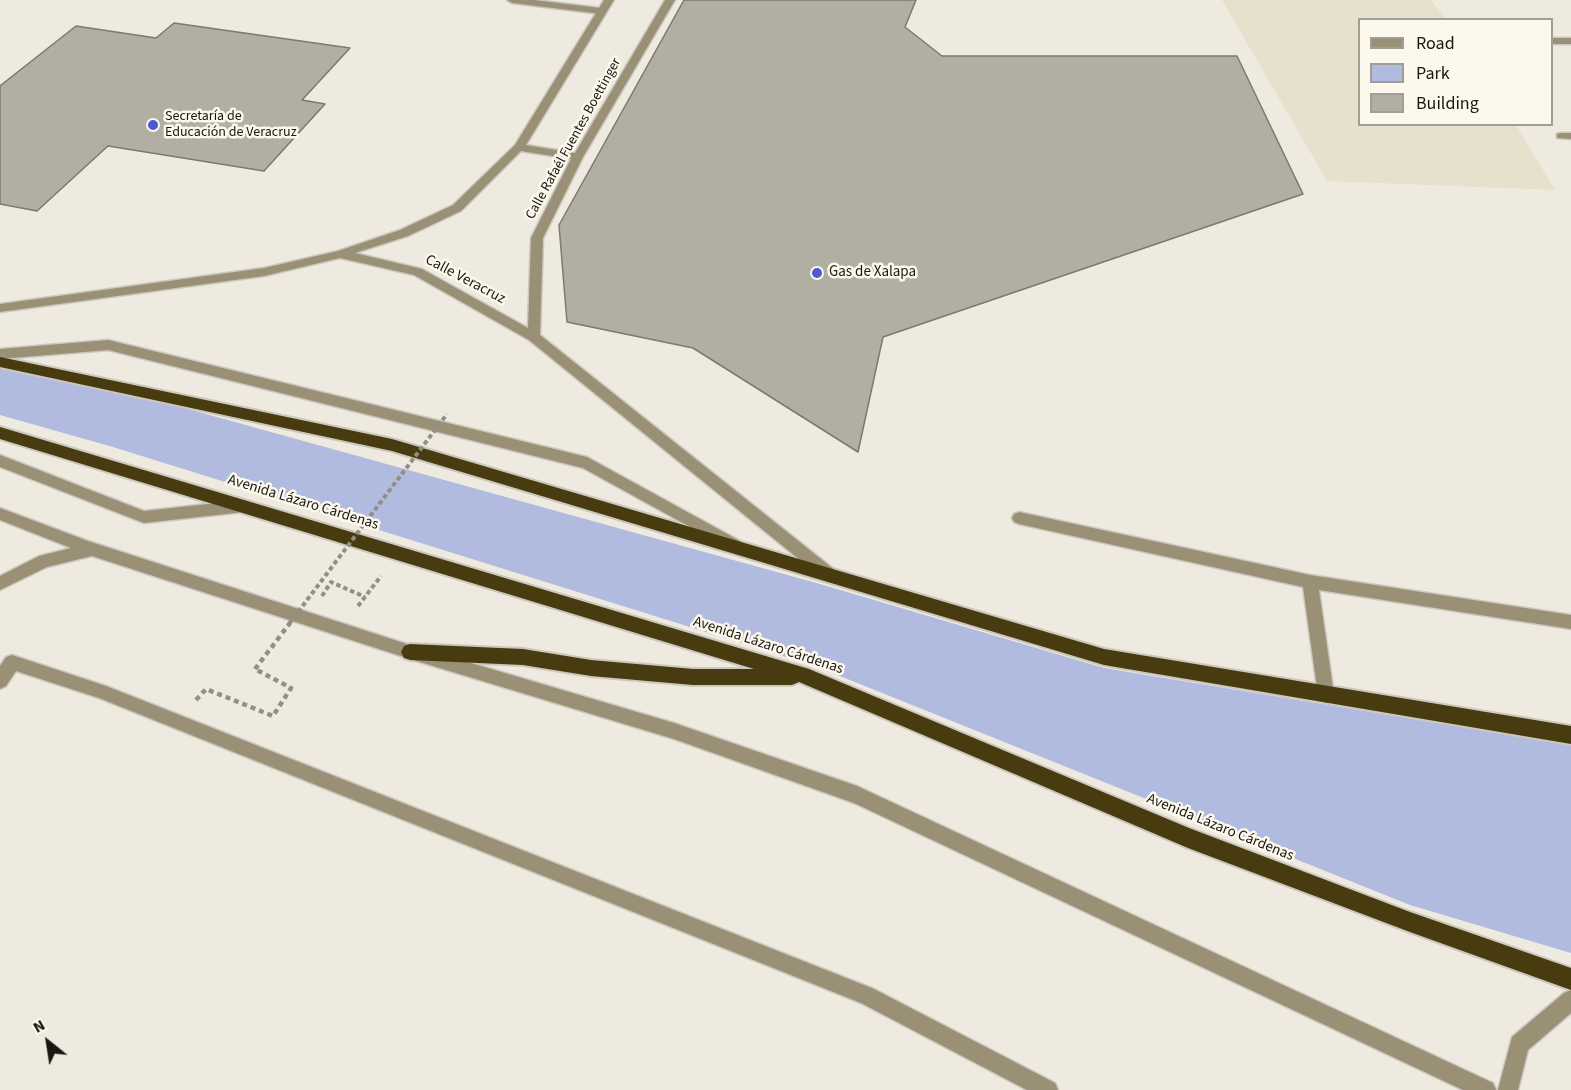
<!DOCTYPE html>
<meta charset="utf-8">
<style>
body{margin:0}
#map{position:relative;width:1571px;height:1090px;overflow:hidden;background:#eeeadf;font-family:"Source Sans 3",sans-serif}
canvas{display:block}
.legend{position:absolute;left:1358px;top:18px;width:195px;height:108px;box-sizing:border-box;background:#fcf8ec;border:2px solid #a19e95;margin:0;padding:8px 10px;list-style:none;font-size:18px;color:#191713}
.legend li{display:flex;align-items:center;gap:12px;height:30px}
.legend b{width:30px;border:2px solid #a19e95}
.north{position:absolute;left:18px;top:1012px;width:60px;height:60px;-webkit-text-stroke:4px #fcf8ec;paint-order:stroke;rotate:330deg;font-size:16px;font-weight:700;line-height:24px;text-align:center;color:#191713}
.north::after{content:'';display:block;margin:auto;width:21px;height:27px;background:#191713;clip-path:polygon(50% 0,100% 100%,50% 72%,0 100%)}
</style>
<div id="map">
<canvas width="1571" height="1090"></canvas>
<ul class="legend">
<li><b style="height:8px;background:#999076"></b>Road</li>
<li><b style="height:16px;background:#b1badf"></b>Park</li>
<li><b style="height:16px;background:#b1aea3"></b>Building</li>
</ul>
<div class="north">N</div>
</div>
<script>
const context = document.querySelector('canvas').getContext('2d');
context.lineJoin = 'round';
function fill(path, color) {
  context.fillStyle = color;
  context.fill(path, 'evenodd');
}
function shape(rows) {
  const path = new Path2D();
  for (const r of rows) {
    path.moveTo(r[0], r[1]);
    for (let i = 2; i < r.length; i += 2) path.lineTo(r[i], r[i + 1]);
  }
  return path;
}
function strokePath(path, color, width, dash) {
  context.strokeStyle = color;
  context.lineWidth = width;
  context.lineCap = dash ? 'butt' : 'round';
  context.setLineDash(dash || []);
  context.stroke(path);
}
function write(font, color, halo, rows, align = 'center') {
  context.font = font + ' "Source Sans 3",sans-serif';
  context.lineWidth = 5;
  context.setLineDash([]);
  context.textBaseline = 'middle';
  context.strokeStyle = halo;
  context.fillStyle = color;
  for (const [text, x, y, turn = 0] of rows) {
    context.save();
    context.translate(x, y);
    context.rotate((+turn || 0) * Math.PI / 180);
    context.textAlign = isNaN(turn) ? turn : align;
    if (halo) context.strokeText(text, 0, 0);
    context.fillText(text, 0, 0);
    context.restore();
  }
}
fill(shape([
 [1222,0,1431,0,1446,19,1360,20,1360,124,1516,125,1555,190,1327,181]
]), '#e6e0cd');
fill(shape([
 [0,357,820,584,1104,668,1571,745,1571,953,1410,905,815,666,113,447,0,415]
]), '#b1badf');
const building = shape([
 [684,0,916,0,905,27,942,56,1237,56,1303,194,883,337,858,452,693,348,567,322,559,225,684,0],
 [174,23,350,48,302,100,325,104,264,171,108,146,37,211,0,204,0,86,76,26,156,38,174,23]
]);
fill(building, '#b1aea3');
strokePath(building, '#7c796f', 1.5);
const service = shape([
 [507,0,534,0,601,8,606,11,601,14,512,3,507,0],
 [108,340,587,457,740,541,742,545,740,549,730,549,583,468,108,350,0,359,0,349,108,340],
 [0,455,144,511,244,500,249,502,251,506,249,510,244,512,144,523,0,467,0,455],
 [0,508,88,541,410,645,674,723,857,786,1493,1083,1496,1090,1463,1090,854,803,674,739,410,659,92,556,47,567,0,590,0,576,39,556,71,548,0,520,0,508],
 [1019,512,1310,575,1571,615,1571,629,1319,590,1334,695,1332,701,1326,703,1320,701,1318,695,1303,587,1019,524,1014,522,1012,518,1014,514,1019,512],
 [12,655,106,686,874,989,1055,1083,1058,1090,1027,1090,861,1003,99,698,16,671,6,686,0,689,0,666,6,657,12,655],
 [1571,990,1571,1013,1528,1050,1518,1090,1498,1090,1512,1037,1564,993,1571,990]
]);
const minor = shape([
 [1552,38,1571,38,1571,44,1552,44,1552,38],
 [1561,133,1571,133,1571,139,1557,138,1557,134,1561,133]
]);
const tertiary = shape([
 [604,0,614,0,526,145,575,153,665,0,675,0,583,157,543,238,540,335,836,571,839,576,836,581,831,583,826,581,529,340,414,275,340,258,264,276,0,312,0,304,264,268,338,251,400,230,453,205,515,145,604,0],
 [521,151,571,159,531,238,528,328,422,269,355,253,408,236,461,211,521,151]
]);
const trunk = shape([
 [0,357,392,439,1104,649,1571,726,1571,744,1104,665,392,451,0,367,0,357],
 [0,427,809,669,1189,828,1410,912,1571,968,1571,990,1410,932,1188,848,799,682,792,685,693,685,591,676,523,665,410,660,404,658,401,652,404,646,410,644,523,649,591,660,693,669,754,669,0,439,0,427]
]);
strokePath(service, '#ccc8be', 3);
strokePath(minor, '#ccc8be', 3);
strokePath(tertiary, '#ccc8be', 3);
strokePath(trunk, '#ccc8be', 4);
strokePath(shape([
 [322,596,331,582,365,597],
 [358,606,381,576]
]), '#928f87', 4, [4.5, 3]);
strokePath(shape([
 [196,700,206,689,273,716,291,688,255,669]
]), '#928f87', 4.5, [5, 4]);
fill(service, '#999076');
fill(minor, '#999076');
fill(tertiary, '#999076');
fill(trunk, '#483b0f');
strokePath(shape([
 [289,624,447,414]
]), '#928f87', 4, [4.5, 3]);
strokePath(shape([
 [255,669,290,623]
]), '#928f87', 4.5, [5, 4]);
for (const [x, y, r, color] of [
 [153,125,6,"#4f59cf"],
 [817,273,6,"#4f59cf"]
]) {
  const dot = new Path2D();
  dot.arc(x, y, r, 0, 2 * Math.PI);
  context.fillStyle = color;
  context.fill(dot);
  strokePath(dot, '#fcf8ec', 2);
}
write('14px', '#191713', '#fcf8ec', [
 ["Secretaría de",165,117],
 ["Educación de Veracruz",165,133]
], 'left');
write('14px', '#191713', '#fcf8ec', [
 ["Calle Rafaél Fuentes Boettinger",574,139,-61]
]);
write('15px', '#191713', '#fcf8ec', [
 ["Gas de Xalapa",829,273]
], 'left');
write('15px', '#191713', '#fcf8ec', [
 ["Calle Veracruz",465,280,28],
 ["Avenida Lázaro Cárdenas",303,503,17],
 ["Avenida Lázaro Cárdenas",768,646,18],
 ["Avenida Lázaro Cárdenas",1220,828,22]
]);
</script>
